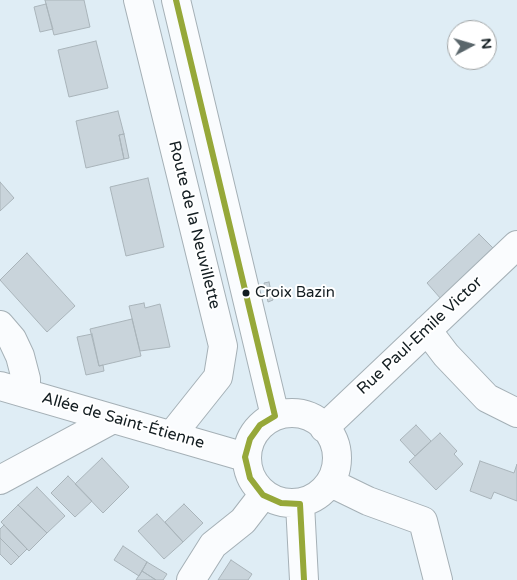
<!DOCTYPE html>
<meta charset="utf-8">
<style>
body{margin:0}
#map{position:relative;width:517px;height:580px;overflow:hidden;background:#dfedf5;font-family:"Varela Round",sans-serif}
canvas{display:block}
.north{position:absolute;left:447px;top:20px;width:50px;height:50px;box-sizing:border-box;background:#fff;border:1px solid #a1a5a6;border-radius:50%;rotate:84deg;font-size:14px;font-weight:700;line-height:20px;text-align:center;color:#131d21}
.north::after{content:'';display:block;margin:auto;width:18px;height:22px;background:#5a666b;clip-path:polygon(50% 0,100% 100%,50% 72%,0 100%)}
</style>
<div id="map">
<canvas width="517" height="580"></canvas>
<div class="north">N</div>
</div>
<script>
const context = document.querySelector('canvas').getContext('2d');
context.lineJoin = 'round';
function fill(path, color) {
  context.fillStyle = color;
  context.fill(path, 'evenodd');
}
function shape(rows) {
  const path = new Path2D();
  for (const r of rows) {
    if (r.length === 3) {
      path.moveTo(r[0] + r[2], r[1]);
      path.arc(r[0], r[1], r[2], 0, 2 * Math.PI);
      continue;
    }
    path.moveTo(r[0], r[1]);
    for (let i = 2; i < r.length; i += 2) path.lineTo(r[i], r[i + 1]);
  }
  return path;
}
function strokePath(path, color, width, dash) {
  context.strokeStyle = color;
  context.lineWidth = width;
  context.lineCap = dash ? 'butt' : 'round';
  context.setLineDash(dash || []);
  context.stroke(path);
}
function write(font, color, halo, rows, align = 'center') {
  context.font = font + ' "Varela Round",sans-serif';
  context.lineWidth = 4;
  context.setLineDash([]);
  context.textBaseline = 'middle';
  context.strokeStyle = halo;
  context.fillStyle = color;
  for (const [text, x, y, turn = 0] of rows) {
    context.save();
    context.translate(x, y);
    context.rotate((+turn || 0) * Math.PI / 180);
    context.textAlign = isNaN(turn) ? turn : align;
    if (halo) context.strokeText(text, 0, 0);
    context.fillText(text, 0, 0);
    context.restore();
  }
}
const building = shape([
 [45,0,84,0,90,27,54,35,45,0],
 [46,4,53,29,40,32,34,7,46,4],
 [96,41,108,88,69,97,58,50,96,41],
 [118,111,124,134,119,135,124,159,86,168,76,121,118,111],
 [124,134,129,158,124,159,119,135,124,134],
 [148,178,164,247,126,256,110,187,148,178],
 [0,182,14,198,0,211,0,182],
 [479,234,494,249,441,299,427,283,479,234],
 [27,253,75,306,47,332,0,280,27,253],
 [269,282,273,300,268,302,264,283,269,282],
 [144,303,145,308,160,304,170,347,140,351,129,306,144,303],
 [132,319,141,356,99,366,90,329,132,319],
 [92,334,99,366,103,365,104,371,86,375,77,337,92,334],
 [416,425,431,441,415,456,400,440,416,425],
 [440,433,457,451,454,454,463,464,436,490,409,462,440,433],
 [102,458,129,487,103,513,75,484,102,458],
 [480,461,514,473,517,464,517,501,494,492,491,499,470,491,480,461],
 [68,476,92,501,75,517,51,493,68,476],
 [37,487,65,516,47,533,18,505,37,487],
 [184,504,203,523,183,542,165,522,184,504],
 [18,505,47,533,29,551,1,522,18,505],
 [157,514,183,542,164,559,138,531,157,514],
 [4,525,27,549,19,557,0,538,0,529,4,525],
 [0,538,19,557,11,565,0,554,0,538],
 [123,546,147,562,139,576,114,560,123,546],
 [231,560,252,574,248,580,218,580,231,560],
 [147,562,167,574,163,580,156,580,142,571,147,562],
 [142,571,156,580,136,580,142,571]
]);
fill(building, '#c9d4db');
strokePath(building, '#a9b4ba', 1);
const minor = shape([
 [138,0,223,346,218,377,171,436],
 [176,0,275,416],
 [0,325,12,339,20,356,26,379,26,393],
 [427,330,446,355,487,398,517,413],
 [0,386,245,457],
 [292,458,45],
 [324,428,517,245],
 [0,480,113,419],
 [331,483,368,501,423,521,438,580],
 [300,504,304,580],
 [191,580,213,545,243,521,263,495]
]);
strokePath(minor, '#a5b0b6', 30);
strokePath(minor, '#fafcfe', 28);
strokePath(shape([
 [176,0,275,416,260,425,250,439,245,457,250,478,263,495,281,503,300,504,304,580]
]), '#96a839', 6);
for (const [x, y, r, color] of [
 [246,293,4.5,"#131d21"]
]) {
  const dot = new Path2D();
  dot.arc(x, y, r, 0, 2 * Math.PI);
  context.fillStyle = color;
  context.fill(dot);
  strokePath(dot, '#fff', 2);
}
write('15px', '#131d21', '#fff', [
 ["Croix Bazin",255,293]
], 'left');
write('16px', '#131d21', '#fff', [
 ["Route de la Neuvillette",194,225,76],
 ["Rue Paul-Emile Victor",420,336,-43],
 ["Allée de Saint-Étienne",123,421,16]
]);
</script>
